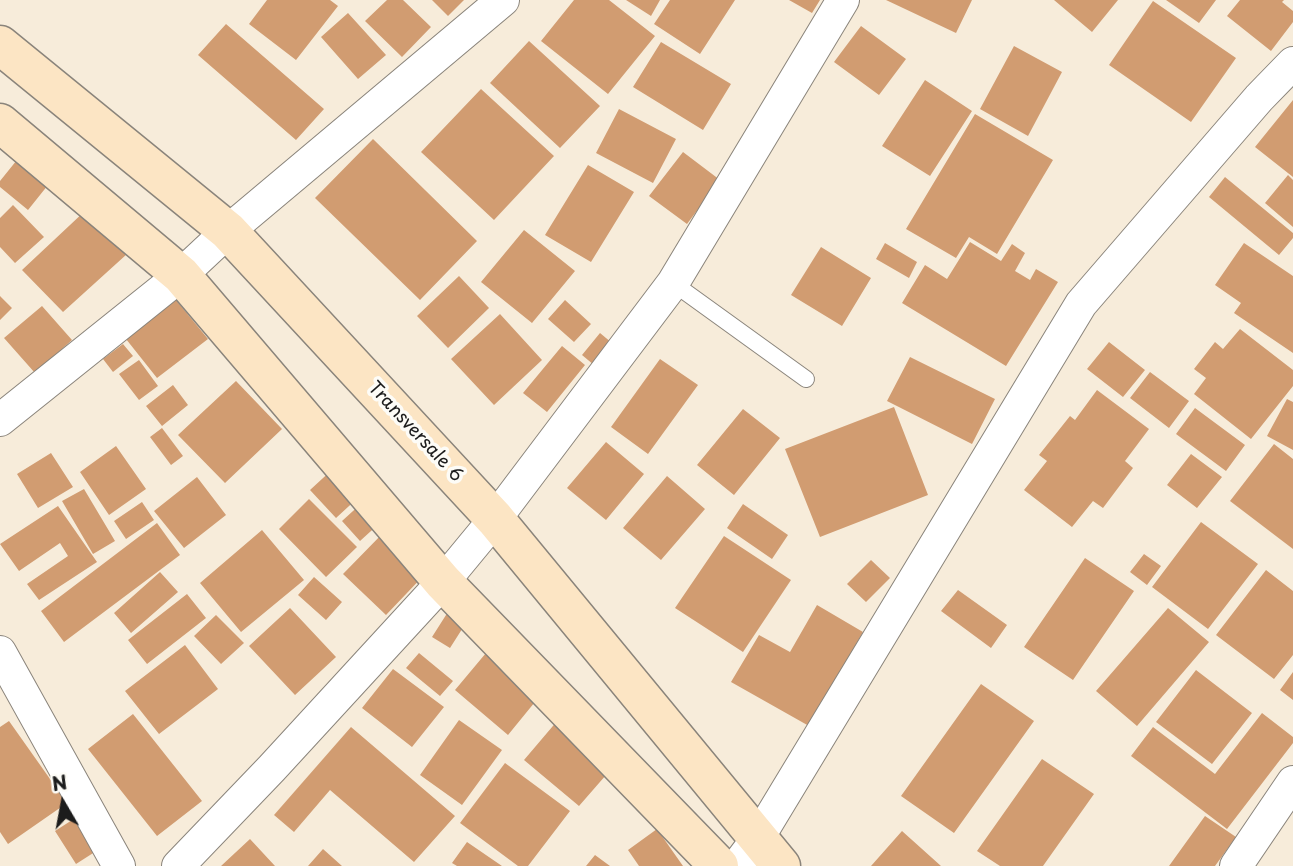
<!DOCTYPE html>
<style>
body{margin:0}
#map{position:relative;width:1293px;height:866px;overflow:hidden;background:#f7ecda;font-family:"Playpen Sans",sans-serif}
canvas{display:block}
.north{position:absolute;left:28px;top:768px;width:70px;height:70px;-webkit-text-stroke:5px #fdfcf7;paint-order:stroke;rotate:350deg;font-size:19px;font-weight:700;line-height:28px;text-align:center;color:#1c1c1c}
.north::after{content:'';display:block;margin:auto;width:24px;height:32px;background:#1c1c1c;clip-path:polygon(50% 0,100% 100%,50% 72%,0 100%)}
</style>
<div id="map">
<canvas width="1293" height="866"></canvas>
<div class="north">N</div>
</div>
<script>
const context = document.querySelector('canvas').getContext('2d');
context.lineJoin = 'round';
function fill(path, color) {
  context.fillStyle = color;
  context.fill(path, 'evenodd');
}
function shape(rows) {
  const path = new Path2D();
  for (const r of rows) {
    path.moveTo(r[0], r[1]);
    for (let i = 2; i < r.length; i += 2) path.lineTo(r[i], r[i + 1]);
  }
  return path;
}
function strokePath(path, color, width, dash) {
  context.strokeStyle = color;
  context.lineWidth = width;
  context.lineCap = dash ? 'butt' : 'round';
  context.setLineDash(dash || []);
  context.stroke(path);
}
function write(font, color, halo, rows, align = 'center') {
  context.font = font + ' "Playpen Sans",sans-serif';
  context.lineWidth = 7;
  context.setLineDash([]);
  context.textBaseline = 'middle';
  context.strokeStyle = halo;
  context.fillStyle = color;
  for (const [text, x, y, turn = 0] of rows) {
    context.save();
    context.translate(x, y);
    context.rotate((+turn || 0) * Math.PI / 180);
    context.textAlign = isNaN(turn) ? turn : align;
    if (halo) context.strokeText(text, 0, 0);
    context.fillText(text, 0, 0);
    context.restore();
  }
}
fill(shape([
 [267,0,330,0,338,6,296,60,249,24],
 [387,0,403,0,431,27,402,57,365,21],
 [432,0,464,0,448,16],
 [574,0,609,0,655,36,608,94,541,41],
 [626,0,660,0,651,16],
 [670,0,735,0,700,54,654,24],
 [789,0,820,0,812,13],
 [886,0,972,0,956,33],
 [1054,0,1118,0,1092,32],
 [1166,0,1216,0,1199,23],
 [1240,0,1284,0,1282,2,1293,11,1293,22,1271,51,1227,16],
 [1153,1,1236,58,1191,122,1109,65],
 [348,13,386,55,358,79,321,37],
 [226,24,324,109,296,140,198,55],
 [861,26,906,59,879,95,834,62],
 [529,41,600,106,560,148,490,83],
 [661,42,731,84,703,130,633,87],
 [1014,46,1062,72,1028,136,980,109],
 [925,80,972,111,930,176,882,146],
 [481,89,554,156,494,220,421,152],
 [1293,100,1293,177,1255,147],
 [619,109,676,139,653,183,596,153],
 [975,114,1053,160,997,254,969,237,956,258,906,229],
 [373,139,477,241,420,300,315,198],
 [25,150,56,175,28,210,0,187,0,181],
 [683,152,720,180,687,224,649,196],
 [588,165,634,192,591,262,545,235],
 [1288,175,1293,180,1293,227,1265,203],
 [1225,177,1293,233,1293,238,1279,255,1209,197],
 [13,205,44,237,15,263,0,247,0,218],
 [86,210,127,254,63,312,22,270],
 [524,230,575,271,532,323,481,282],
 [970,242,1001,261,1012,244,1025,253,1015,271,1030,280,1036,269,1058,282,1006,366,902,303,925,265,947,279],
 [885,243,917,262,909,278,876,259],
 [1244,243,1293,276,1293,353,1234,313,1241,303,1215,285],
 [821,247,871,278,842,326,791,295],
 [459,276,489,308,448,348,417,316],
 [0,296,12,308,0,320],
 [176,300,208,339,157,378,126,339],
 [565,300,591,324,574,342,548,319],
 [42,306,72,340,35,373,4,338],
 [500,314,542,360,494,405,451,359],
 [1240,329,1293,370,1293,386,1251,439,1194,394,1206,378,1194,369,1215,342,1223,349],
 [600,333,618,348,600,370,582,355],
 [1109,342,1145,370,1123,397,1087,369],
 [123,344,133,356,113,372,103,359],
 [562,346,585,365,547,412,523,393],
 [910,357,995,399,972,444,887,401],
 [660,359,698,385,648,454,611,427],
 [139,360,158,386,139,400,119,374],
 [1150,372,1189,401,1169,428,1130,398],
 [236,381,282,429,225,483,178,435],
 [173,385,188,405,162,426,146,406],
 [1097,390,1149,429,1125,461,1133,468,1103,508,1093,501,1072,527,1024,490,1047,461,1039,455,1070,416,1075,420],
 [1287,399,1293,402,1293,450,1267,436],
 [894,407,928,495,820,537,785,449],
 [1195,408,1245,445,1226,471,1176,434],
 [743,409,780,438,734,495,697,465],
 [162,428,183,456,171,465,150,437],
 [606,442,644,474,606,520,567,488],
 [1274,444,1293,459,1293,549,1230,501],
 [116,446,146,489,109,515,80,472],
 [51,453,73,487,38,508,17,474],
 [1191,454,1222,477,1197,508,1167,485],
 [335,467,361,495,336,518,310,490],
 [667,476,705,509,661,560,623,528],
 [197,477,226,515,184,548,154,511],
 [84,489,115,541,93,554,62,501],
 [309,499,357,547,326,577,279,529],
 [364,501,382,521,360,541,342,521],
 [142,502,154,520,126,539,114,521],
 [743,504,788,535,772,559,727,528],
 [58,506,97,562,39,600,27,584,68,556,60,543,19,571,0,544],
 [1201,522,1258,564,1208,629,1152,587],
 [157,523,180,555,64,642,41,611],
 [262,530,304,580,241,632,200,583],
 [385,531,427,572,386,615,343,574],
 [724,536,791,580,743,652,675,608],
 [1144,554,1161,566,1147,585,1130,572],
 [1085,558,1134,591,1073,680,1024,647],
 [871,560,890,578,866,602,847,584],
 [1266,570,1293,591,1293,655,1274,679,1216,635],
 [160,572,178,592,131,633,114,613],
 [314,577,342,602,326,620,298,595],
 [958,590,1007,625,991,648,941,611],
 [187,594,206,618,147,664,128,640],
 [453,604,471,615,450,648,432,637],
 [817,605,863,632,809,726,731,682,759,635,790,652],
 [290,608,336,657,295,695,249,646],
 [1168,608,1209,642,1137,726,1096,691],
 [216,615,244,643,221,664,194,636],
 [185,645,218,689,159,734,125,691],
 [419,653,453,681,440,696,406,668],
 [486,653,539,697,508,735,455,690],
 [393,669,444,707,412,747,362,708],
 [1196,670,1252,713,1212,764,1156,722],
 [1293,672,1293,700,1280,690],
 [981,684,1034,721,954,833,901,796],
 [1262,713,1293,737,1293,743,1227,829,1131,756,1153,727,1215,774],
 [133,714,202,801,157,836,88,749],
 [459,720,502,750,462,805,420,775],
 [558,720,613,767,579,806,524,760],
 [9,721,67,803,8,844,0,832,0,727],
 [351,727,455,816,414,862,330,790,294,832,274,815],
 [1042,759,1094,794,1043,866,1000,866,977,851],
 [505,763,570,811,528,866,518,866,460,823],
 [80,815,101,848,76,864,55,831],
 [1205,816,1236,837,1215,866,1169,866],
 [657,829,683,866,639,866,628,850],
 [902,831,941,866,871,866],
 [250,839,275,866,221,866],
 [467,842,502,866,457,866,452,863],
 [323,849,342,866,308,866],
 [595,855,610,866,586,866]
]), '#d19c71');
const service = shape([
 [673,283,806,379]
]);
const minor = shape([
 [0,420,181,275,228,231,503,0],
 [0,652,119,866],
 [178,866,272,768,443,582,495,519,673,283,843,0],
 [737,866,758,838,1081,304,1259,98,1293,63],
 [1236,866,1293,782]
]);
const secondary = shape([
 [0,45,228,231,495,519,781,866],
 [0,123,181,275,443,582,719,866]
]);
strokePath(service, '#8a847b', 18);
strokePath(minor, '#8a847b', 34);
strokePath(secondary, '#8a847b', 41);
strokePath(service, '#fff', 16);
strokePath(minor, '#fff', 32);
strokePath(secondary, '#fce5c4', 38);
write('18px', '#1c1c1c', '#fdfcf7', [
 ["Transversale 6",415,432,47]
]);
</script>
